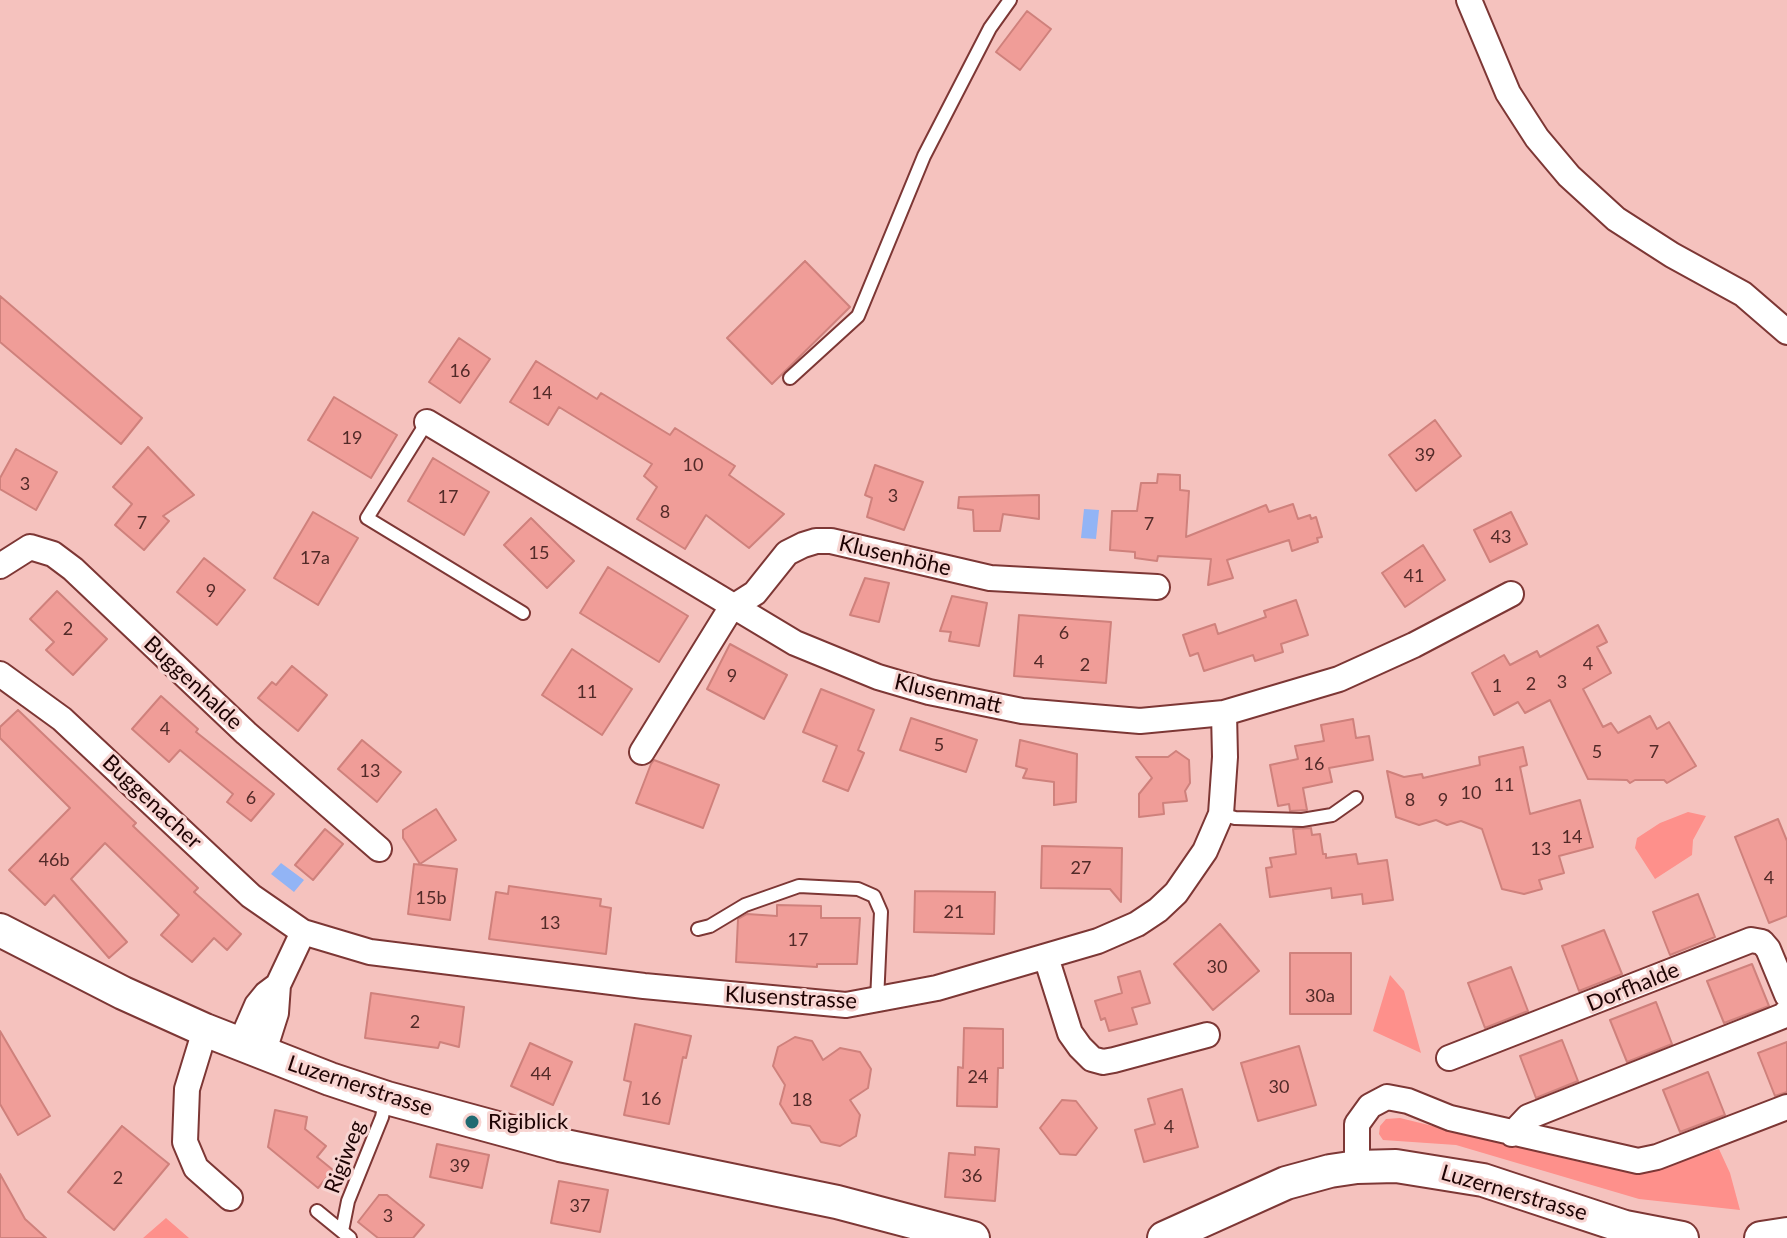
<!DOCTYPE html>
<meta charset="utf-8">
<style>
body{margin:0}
canvas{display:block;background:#f5c2be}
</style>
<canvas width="1787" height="1238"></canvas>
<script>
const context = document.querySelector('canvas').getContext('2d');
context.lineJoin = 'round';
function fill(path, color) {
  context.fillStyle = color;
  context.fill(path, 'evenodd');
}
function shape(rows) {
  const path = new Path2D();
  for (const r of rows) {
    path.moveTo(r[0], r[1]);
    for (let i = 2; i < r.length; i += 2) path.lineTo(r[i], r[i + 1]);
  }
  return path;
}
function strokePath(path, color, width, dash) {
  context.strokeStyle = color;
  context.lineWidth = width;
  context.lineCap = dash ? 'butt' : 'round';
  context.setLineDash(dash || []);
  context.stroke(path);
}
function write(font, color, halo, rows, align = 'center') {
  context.font = font + ' Lato,sans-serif';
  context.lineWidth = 6;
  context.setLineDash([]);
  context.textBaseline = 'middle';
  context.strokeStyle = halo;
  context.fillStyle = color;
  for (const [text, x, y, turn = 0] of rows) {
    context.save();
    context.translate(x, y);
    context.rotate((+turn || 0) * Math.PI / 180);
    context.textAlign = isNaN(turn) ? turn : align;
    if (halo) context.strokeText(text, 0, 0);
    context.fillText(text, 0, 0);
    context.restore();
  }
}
fill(shape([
 [1688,812,1706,816,1693,840,1692,855,1655,879,1635,848,1637,838,1660,823],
 [1390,975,1404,991,1421,1053,1373,1031],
 [1400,1118,1580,1162,1629,1168,1656,1169,1719,1149,1730,1173,1740,1210,1639,1199,1456,1145,1383,1140,1379,1134,1380,1126,1386,1119],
 [166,1218,189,1238,143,1238]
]), '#fe908b');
fill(shape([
 [1084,509,1099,510,1096,539,1081,538],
 [281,863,304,880,294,892,271,874]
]), '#92b4f5');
const building = shape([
 [1027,11,1051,29,1020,70,996,52,1027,11],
 [805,261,850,307,772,384,727,338,805,261],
 [0,296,142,418,121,444,0,342,0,296],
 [459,338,490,359,460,403,429,382,459,338],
 [536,361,597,399,601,393,670,435,675,428,735,466,729,475,784,514,749,548,706,515,685,549,637,519,657,487,644,476,652,464,559,407,548,425,510,402,536,361],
 [334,397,397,435,371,478,308,440,334,397],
 [1435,420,1461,456,1416,491,1389,455,1435,420],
 [148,447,194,495,163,516,169,521,144,550,115,525,132,504,113,487,148,447],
 [16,449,57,472,36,510,0,489,0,478,16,449],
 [433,458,489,492,464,535,408,501,433,458],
 [875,465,923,482,904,530,867,517,872,498,865,495,875,465],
 [1158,474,1180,475,1180,490,1189,491,1186,537,1266,505,1269,512,1293,504,1298,519,1310,515,1311,519,1316,517,1322,537,1317,538,1318,542,1292,551,1289,540,1227,560,1233,578,1208,585,1211,559,1158,556,1157,561,1135,558,1135,552,1110,550,1112,511,1137,511,1141,483,1157,483,1158,474],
 [1039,495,1039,519,1003,514,1000,531,974,531,973,510,958,508,959,497,1039,495],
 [313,512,358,538,318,605,274,578,313,512],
 [1511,512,1527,544,1490,562,1474,530,1511,512],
 [531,518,574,561,547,588,504,545,531,518],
 [1423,545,1445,580,1405,607,1382,573,1423,545],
 [204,558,245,590,217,625,177,592,204,558],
 [608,567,688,616,659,662,580,613,608,567],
 [865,578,889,583,879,622,850,615,865,578],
 [57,591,107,639,73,675,46,650,54,642,30,619,57,591],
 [952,596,987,603,979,646,949,641,951,632,940,631,952,596],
 [1296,600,1308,635,1281,644,1283,652,1255,661,1253,655,1204,671,1198,653,1190,656,1183,635,1215,624,1218,634,1266,617,1264,611,1296,600],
 [1019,615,1111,622,1106,683,1014,676,1019,615],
 [1598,625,1607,642,1597,647,1611,673,1583,689,1603,727,1611,723,1618,733,1650,716,1657,729,1669,722,1696,766,1667,783,1664,780,1635,780,1630,783,1627,780,1588,779,1550,700,1525,713,1518,702,1494,715,1472,673,1504,655,1510,665,1537,651,1540,657,1598,625],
 [730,644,787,675,764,719,707,689,730,644],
 [572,649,632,689,602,735,542,695,572,649],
 [292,666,327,695,298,731,258,698,272,682,276,685,292,666],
 [821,689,874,710,858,750,864,753,848,791,823,781,837,746,803,732,821,689],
 [161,696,198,729,196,732,274,794,251,821,227,802,233,794,180,750,169,762,132,729,161,696],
 [18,710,136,823,133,826,198,888,194,892,241,934,227,950,214,938,192,962,161,935,179,915,105,843,71,879,127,942,109,958,54,895,45,905,9,870,70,808,0,738,0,727,18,710],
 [911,718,977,740,966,772,900,750,911,718],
 [1353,719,1356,738,1369,736,1373,760,1329,768,1332,782,1303,788,1307,810,1290,811,1289,804,1278,806,1270,765,1298,759,1295,746,1324,741,1321,725,1353,719],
 [362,740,401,772,377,802,338,769,362,740],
 [1020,740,1077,754,1076,802,1054,805,1054,782,1023,778,1027,769,1016,766,1020,740],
 [1523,747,1527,765,1520,767,1530,814,1580,800,1593,847,1559,856,1564,873,1539,880,1542,889,1524,894,1502,889,1482,829,1461,821,1447,825,1436,820,1419,825,1396,817,1387,771,1404,777,1422,774,1423,778,1480,765,1479,757,1523,747],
 [1176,751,1189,760,1190,783,1185,791,1187,801,1163,803,1164,814,1139,817,1139,794,1152,778,1136,757,1168,757,1176,751],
 [654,760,719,785,703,828,636,803,651,764,654,760],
 [436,809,456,840,420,864,403,838,403,830,436,809],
 [1778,819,1787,841,1787,916,1769,923,1735,837,1778,819],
 [1311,828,1312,835,1320,834,1323,854,1326,854,1326,858,1356,854,1358,864,1387,860,1393,900,1363,904,1362,894,1332,898,1331,888,1270,897,1266,868,1272,867,1270,858,1296,854,1293,829,1311,828],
 [325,829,343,844,313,880,295,865,325,829],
 [1042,846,1122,848,1121,902,1110,889,1041,888,1042,846],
 [414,864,457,869,450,920,408,914,414,864],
 [509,886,601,899,600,906,611,908,606,954,489,939,496,892,508,894,509,886],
 [915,891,995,892,994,934,914,932,915,891],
 [1698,894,1715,937,1670,955,1653,912,1698,894],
 [777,905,821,906,821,918,860,918,857,964,817,964,817,967,736,962,738,919,747,914,777,916,777,905],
 [1220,924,1259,971,1213,1010,1174,964,1220,924],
 [1604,930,1622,974,1579,991,1562,946,1604,930],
 [1290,953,1351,953,1351,1014,1290,1014,1290,953],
 [1752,964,1769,1006,1724,1023,1707,981,1752,964],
 [1511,967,1528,1011,1485,1028,1468,983,1511,967],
 [1140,971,1150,1003,1132,1008,1137,1024,1109,1031,1105,1018,1101,1020,1095,1001,1122,993,1118,977,1140,971],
 [371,993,464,1007,459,1047,440,1042,438,1048,365,1038,371,993],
 [1656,1002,1672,1044,1627,1062,1610,1020,1656,1002],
 [635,1024,691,1036,686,1058,683,1057,669,1124,624,1115,631,1082,624,1080,635,1024],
 [964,1028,1003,1029,1003,1068,998,1068,997,1107,957,1106,958,1067,963,1068,964,1028],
 [0,1031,50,1116,18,1135,0,1104,0,1031],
 [795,1037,812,1041,823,1060,840,1048,860,1052,871,1069,868,1088,850,1100,860,1115,856,1136,840,1146,821,1142,810,1126,792,1123,780,1104,785,1085,773,1066,778,1047,795,1037],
 [1562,1040,1578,1081,1536,1098,1520,1056,1562,1040],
 [1787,1042,1787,1092,1775,1096,1758,1053,1787,1042],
 [530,1043,572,1062,553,1105,511,1086,530,1043],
 [1299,1046,1316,1105,1258,1121,1241,1063,1299,1046],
 [1708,1072,1725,1115,1680,1132,1663,1090,1708,1072],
 [1182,1089,1198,1147,1144,1162,1135,1130,1155,1124,1148,1099,1182,1089],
 [1062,1100,1076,1101,1097,1128,1076,1155,1060,1154,1040,1128,1062,1100],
 [275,1110,307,1117,305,1129,326,1146,317,1157,333,1170,318,1188,268,1147,275,1110],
 [122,1126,169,1164,114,1230,68,1192,122,1126],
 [437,1144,489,1155,482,1188,430,1177,437,1144],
 [975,1147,999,1149,995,1201,945,1197,949,1153,975,1155,975,1147],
 [0,1174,25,1219,46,1238,0,1238,0,1174],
 [559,1181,608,1190,600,1232,551,1223,559,1181],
 [379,1195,387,1195,424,1225,413,1238,378,1238,358,1222,379,1195]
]);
fill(building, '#f09d98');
strokePath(building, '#cf817c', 2);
const lane = shape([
 [790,378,858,316,924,156,990,28,1010,0],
 [427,422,367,518,523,613],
 [1221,814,1235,818,1302,820,1332,815,1356,798],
 [698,929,710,926,745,905,799,886,858,889,874,896,881,912,877,1001],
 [317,1211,350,1238],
 [342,1231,348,1201,382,1117,386,1098]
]);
const street = shape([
 [1469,0,1508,93,1537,138,1569,176,1616,219,1672,255,1743,294,1787,332],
 [427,422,795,643,878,677,929,692,1022,711,1140,721,1224,713,1339,679,1414,645,1511,594],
 [0,566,30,547,53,554,73,569,246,733,379,849],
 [0,674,62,719,251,896,303,932],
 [642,752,726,616,733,607,755,593,787,553,803,545,816,541,831,541,990,578,1157,587],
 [1046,957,1070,1033,1080,1047,1092,1059,1103,1062,1114,1060,1207,1035],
 [205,1030,187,1089,185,1142,196,1168,230,1198],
 [240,1044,257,1005,266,994,278,985],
 [263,1054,276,1013,278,985,303,932,370,952,644,986,846,1005,937,988,1098,941,1137,924,1158,910,1176,893,1205,851,1221,814,1225,757,1224,713],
 [1449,1058,1751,940,1762,942,1768,949,1787,995],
 [1512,1134,1528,1117,1783,1016,1787,1012],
 [1357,1167,1357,1124,1370,1106,1387,1097,1408,1101,1450,1118,1638,1161,1657,1157,1787,1107]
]);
const secondary = shape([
 [0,930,123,993,205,1030,330,1079,387,1098,560,1145,837,1202,973,1238],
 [1164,1238,1286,1183,1330,1171,1357,1167,1396,1166,1483,1180,1625,1227,1682,1238],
 [1761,1238,1787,1234]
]);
strokePath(lane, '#7d3735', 16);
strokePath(street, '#7d3735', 28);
strokePath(secondary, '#7d3735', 36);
strokePath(lane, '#fff', 12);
strokePath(street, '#fff', 24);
strokePath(secondary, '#fff', 32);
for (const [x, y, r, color] of [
 [472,1122,8,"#1f6a71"]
]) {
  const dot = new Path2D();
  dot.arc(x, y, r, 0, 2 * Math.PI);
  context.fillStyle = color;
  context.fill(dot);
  strokePath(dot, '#f7d4d1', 3);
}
write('18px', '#522a28', null, [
 ["16",460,371],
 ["14",542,393],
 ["19",352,438],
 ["39",1425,455],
 ["10",693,465],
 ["3",25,484],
 ["3",893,496],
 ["17",448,497],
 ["8",665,512],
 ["7",142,523],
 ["7",1149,524],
 ["43",1501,537],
 ["15",539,553],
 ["17a",315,558],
 ["41",1414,576],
 ["9",211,591],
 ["2",68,629],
 ["6",1064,633],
 ["4",1039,662],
 ["4",1588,664],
 ["2",1085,665],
 ["9",732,676],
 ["3",1562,682],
 ["2",1531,684],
 ["1",1497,686],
 ["11",587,692],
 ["4",165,729],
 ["5",939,745],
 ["5",1597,752],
 ["7",1654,752],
 ["16",1314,764],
 ["13",370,771],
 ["11",1504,785],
 ["10",1471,793],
 ["6",251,798],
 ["8",1410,800],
 ["9",1443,800],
 ["14",1572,837],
 ["13",1541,849],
 ["46b",54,860],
 ["27",1081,868],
 ["4",1769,878],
 ["15b",431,898],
 ["21",954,912],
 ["13",550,923],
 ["17",798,940],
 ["30",1217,967],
 ["30a",1320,996],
 ["2",415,1022],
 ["44",541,1074],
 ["24",978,1077],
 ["30",1279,1087],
 ["16",651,1099],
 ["18",802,1100],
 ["4",1169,1127],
 ["39",460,1166],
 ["36",972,1176],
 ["2",118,1178],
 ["37",580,1206],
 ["3",388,1216]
]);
write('22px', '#1d0303', '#f7d4d1', [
 ["Klusenhöhe",895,556,13],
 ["Buggenhalde",193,683,43],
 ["Klusenmatt",948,694,13],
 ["Buggenacher",152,802,43],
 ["Dorfhalde",1633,987,-22],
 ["Klusenstrasse",791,998,3],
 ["Luzernerstrasse",360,1086,18],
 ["Rigiweg",345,1157,-69],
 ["Luzernerstrasse",1514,1193,16]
]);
write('22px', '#1d0303', '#f7d4d1', [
 ["Rigiblick",488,1122]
], 'left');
</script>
